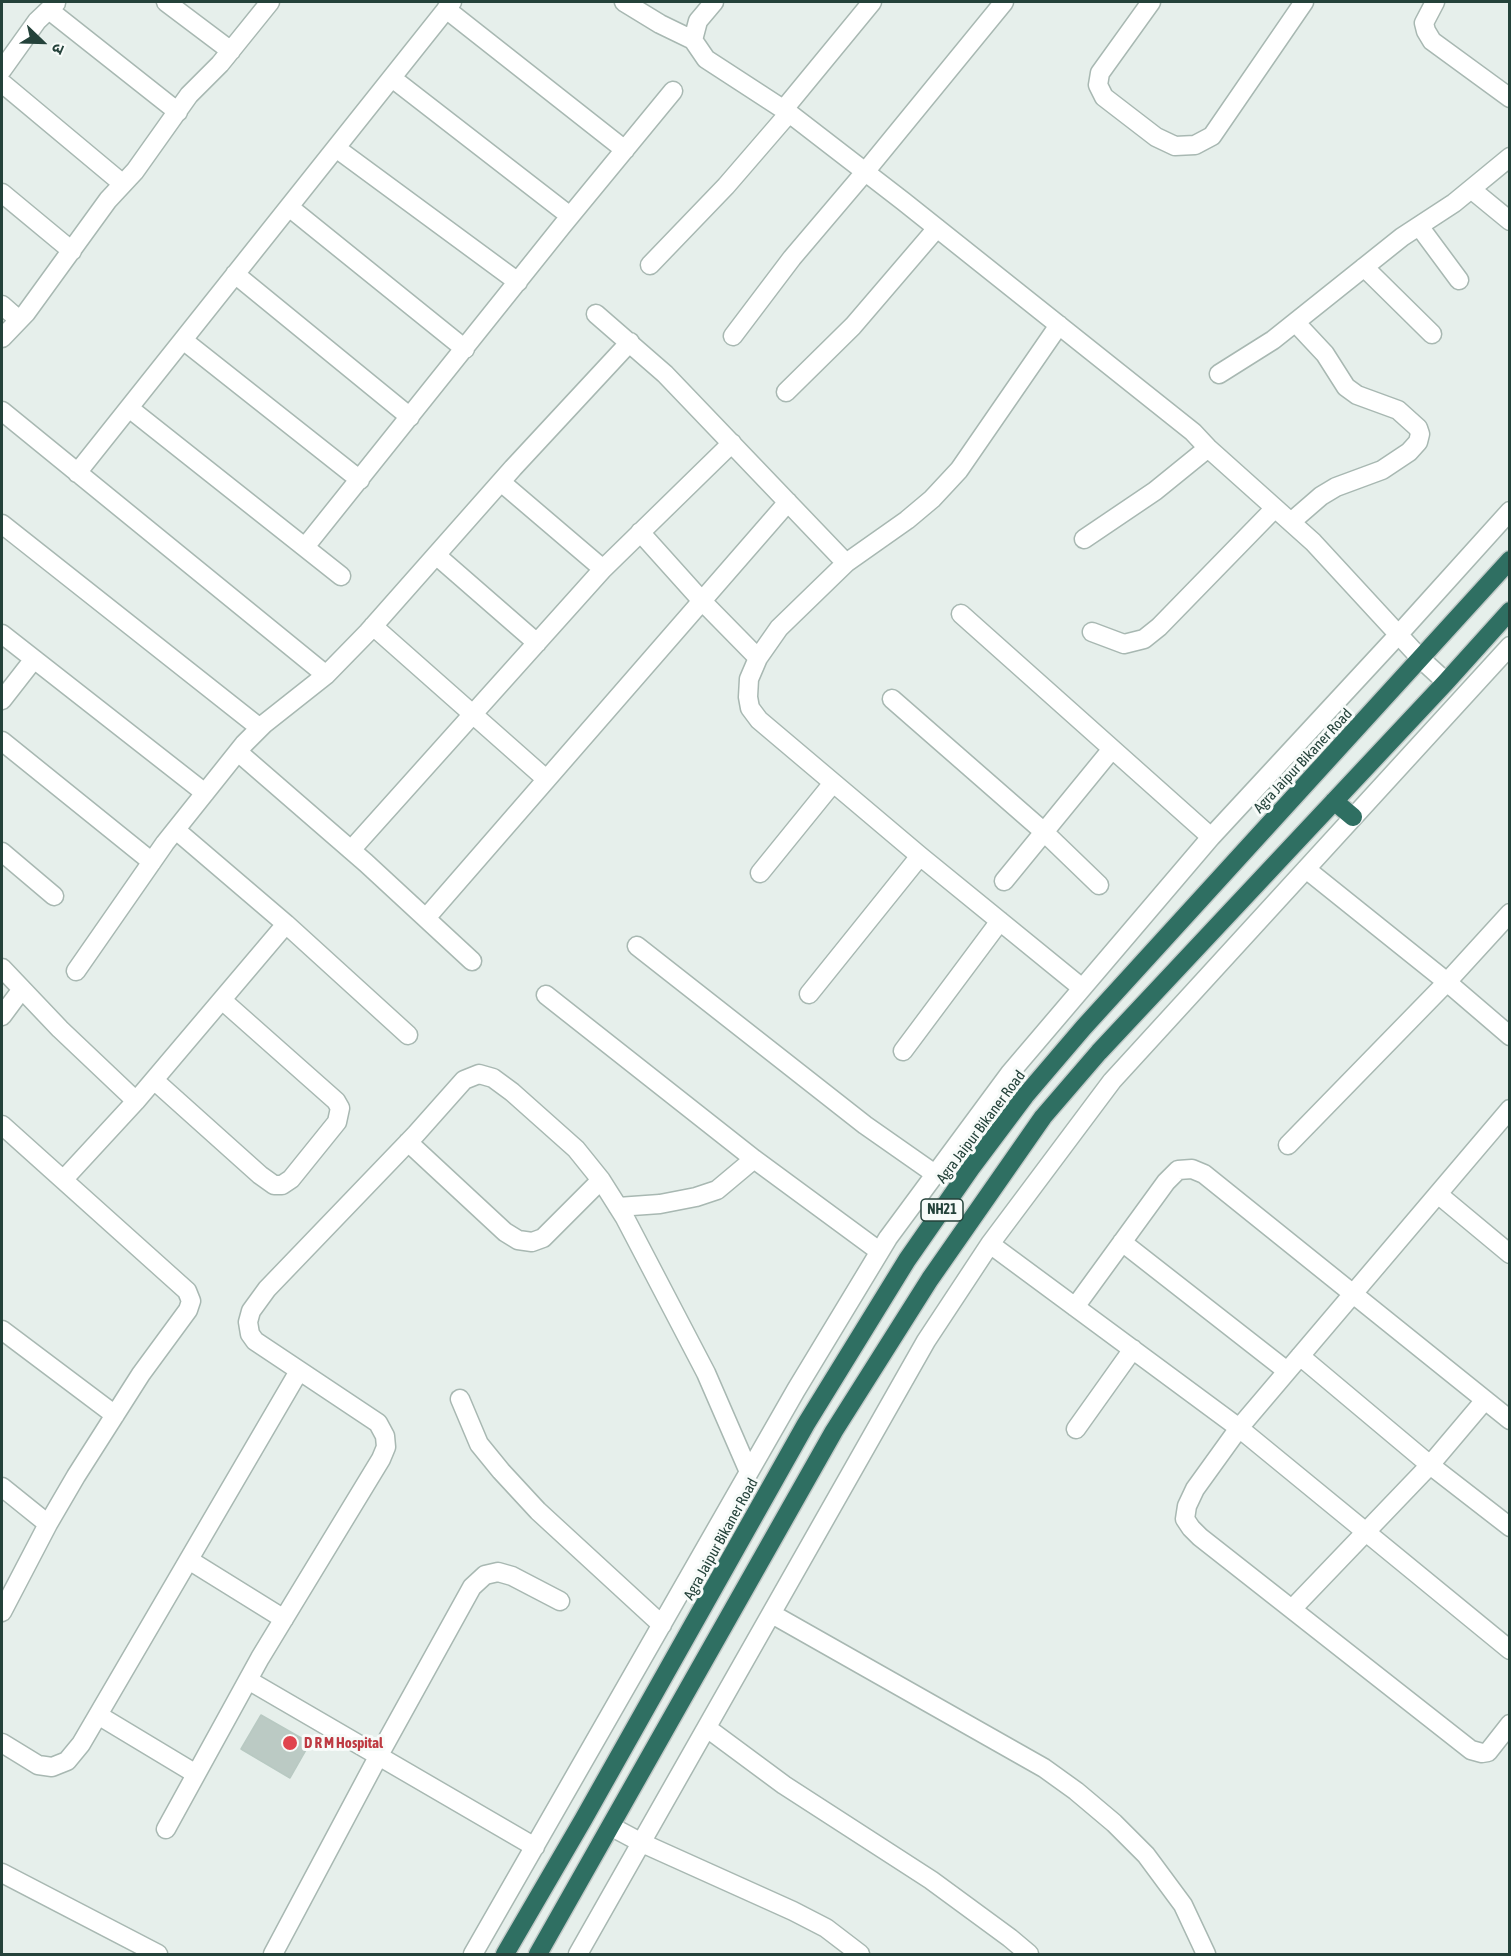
<!DOCTYPE html>
<meta charset="utf-8">
<style>
body{margin:0}
#map{position:relative;width:1511px;height:1956px;overflow:hidden;background:#e6efeb;font-family:"Asap Condensed","Noto Sans Devanagari",sans-serif}
canvas{display:block}
.frame{position:absolute;inset:0;border:3px solid #24423a;pointer-events:none}
.north{position:absolute;left:12px;top:12px;width:60px;height:60px;-webkit-text-stroke:4px #f7fbf9;paint-order:stroke;rotate:113deg;font-size:16px;font-weight:700;line-height:24px;text-align:center;color:#24423a}
.north::after{content:'';display:block;margin:auto;width:21px;height:27px;background:#24423a;clip-path:polygon(50% 0,100% 100%,50% 72%,0 100%)}
</style>
<div id="map">
<canvas width="1511" height="1956"></canvas>
<div class="frame"></div>
<div class="north">उ</div>
</div>
<script>
const context = document.querySelector('canvas').getContext('2d');
context.lineJoin = 'round';
function fill(path, color) {
  context.fillStyle = color;
  context.fill(path, 'evenodd');
}
function shape(rows) {
  const path = new Path2D();
  for (const r of rows) {
    path.moveTo(r[0], r[1]);
    for (let i = 2; i < r.length; i += 2) path.lineTo(r[i], r[i + 1]);
  }
  return path;
}
function strokePath(path, color, width, dash) {
  context.strokeStyle = color;
  context.lineWidth = width;
  context.lineCap = dash ? 'butt' : 'round';
  context.setLineDash(dash || []);
  context.stroke(path);
}
function write(font, color, halo, rows, align = 'center') {
  context.font = font + ' "Asap Condensed",sans-serif';
  context.lineWidth = 6;
  context.setLineDash([]);
  context.textBaseline = 'middle';
  context.strokeStyle = halo;
  context.fillStyle = color;
  for (const [text, x, y, turn = 0] of rows) {
    context.save();
    context.translate(x, y);
    context.rotate((+turn || 0) * Math.PI / 180);
    context.textAlign = isNaN(turn) ? turn : align;
    if (halo) context.strokeText(text, 0, 0);
    context.fillText(text, 0, 0);
    context.restore();
  }
}
const building = shape([
 [261,1715,310,1743,290,1778,241,1749,261,1715]
]);
fill(building, '#bbcac4');
strokePath(building, '#b8c9c2', 1.5);
const minor = shape([
 [166,2,231,51],
 [624,2,660,24,693,40],
 [714,2,698,21,693,40,706,59,789,113,903,201,1193,432,1208,448,1313,542,1421,659,1446,682],
 [1151,2,1100,73,1098,85,1104,97,1156,137,1175,146,1195,145,1212,136,1304,2],
 [1435,2,1424,23,1426,31,1432,41,1510,98],
 [446,9,625,150],
 [49,10,178,112],
 [2,70,37,21,56,3],
 [392,78,570,216],
 [2,83,123,184],
 [784,109,872,2],
 [336,148,518,282],
 [1471,189,1510,221],
 [2,193,72,251],
 [289,207,465,349],
 [1419,226,1459,280],
 [650,265,726,186,789,113],
 [1364,267,1432,334],
 [235,274,410,417],
 [2,305,19,320],
 [596,314,665,374,846,563],
 [1059,325,959,470,932,499,907,520,846,563,779,628,758,658,749,679,748,697,750,708,759,720,920,856,1082,988],
 [733,336,792,258,865,172,1004,2],
 [2,338,26,313,108,200,135,171,189,95,220,64,270,2],
 [183,340,360,480],
 [1219,374,1273,340,1402,237,1454,203,1510,157],
 [786,392,853,326,937,228],
 [129,408,341,576],
 [2,411,326,675],
 [77,473,452,2],
 [501,482,603,569],
 [1291,522,1321,496,1336,487,1382,470,1409,452,1418,442,1420,434,1418,428,1398,410,1357,395,1346,387,1325,354,1296,323],
 [2,524,260,728],
 [640,532,702,601,758,658],
 [1084,539,1155,491,1208,448],
 [305,547,562,226,673,91],
 [436,555,537,643],
 [961,614,1211,837],
 [373,626,546,779],
 [1092,632,1124,644,1144,639,1159,627,1275,508],
 [2,634,205,793],
 [892,699,1043,831,1099,885],
 [2,700,34,659],
 [2,741,152,862],
 [238,752,366,863,472,961],
 [176,830,286,924,408,1035],
 [351,850,603,569,732,443],
 [2,852,54,896],
 [1306,869,1447,982,1510,1036],
 [760,873,833,783],
 [1004,881,1112,749],
 [426,918,788,502],
 [637,946,865,1125,935,1174],
 [2,968,60,1029,136,1101],
 [76,971,165,843,244,744,264,724,326,675,368,632,513,468,630,342],
 [809,994,920,856],
 [546,995,754,1159,879,1251],
 [2,1016,22,989],
 [903,1051,1000,921],
 [154,1080,260,1175,274,1185,282,1185,291,1179,337,1122,340,1108,336,1101,222,1000],
 [1510,1109,1239,1428,1195,1489,1187,1506,1185,1519,1191,1528,1200,1537,1471,1750,1482,1753,1488,1752,1510,1724],
 [2,1125,187,1291,191,1301,188,1310,141,1374,76,1476,48,1524,2,1612],
 [408,1142,505,1232,518,1240,532,1242,543,1238,601,1180],
 [1288,1145,1447,982,1510,913],
 [64,1179,136,1101,286,924],
 [1439,1195,1510,1254],
 [618,1207,660,1204,696,1197,717,1190,754,1159],
 [1122,1242,1287,1371],
 [990,1244,1239,1428,1510,1650],
 [1075,1307,1166,1182,1178,1170,1192,1169,1204,1174,1510,1420],
 [2,1330,115,1415],
 [1300,1356,1430,1465,1510,1527],
 [460,1399,479,1444,501,1471,538,1511,662,1625],
 [1076,1429,1133,1349],
 [2,1487,48,1524],
 [189,1560,284,1619],
 [1292,1609,1430,1465,1485,1400],
 [772,1614,1044,1768,1076,1791,1114,1823,1146,1855,1183,1905,1206,1954],
 [248,1680,535,1847],
 [98,1715,196,1774],
 [707,1728,784,1785,931,1880,1010,1938,1029,1954],
 [2,1743,38,1765,52,1767,67,1761,81,1744,299,1371],
 [612,1827,642,1843,793,1911,826,1928,860,1954],
 [166,1829,260,1658,381,1459,386,1447,385,1436,378,1423,255,1341,250,1334,248,1322,251,1311,267,1289,416,1134,464,1080,479,1074,493,1078,512,1092,576,1149,601,1180,625,1218,706,1373,749,1472],
 [2,1873,158,1954],
 [273,1954,379,1755,472,1587,485,1575,498,1572,512,1576,560,1601],
 [473,1954,796,1390,888,1238,1010,1073,1211,837,1399,634,1510,511],
 [578,1954,926,1341,990,1244,1112,1081,1510,646]
]);
const highway = shape([
 [1334,801,1353,817],
 [505,1954,583,1820,806,1424,907,1260,971,1168,1025,1096,1084,1027,1510,560],
 [538,1954,834,1431,930,1279,1043,1117,1099,1052,1446,682,1510,611]
]);
strokePath(minor, '#a8b8b2', 21);
strokePath(highway, '#c2cac8', 21);
strokePath(minor, '#fff', 18);
strokePath(highway, '#2f6f62', 18);
for (const [x, y, r, color] of [
 [290,1743,8,"#e0444e"]
]) {
  const dot = new Path2D();
  dot.arc(x, y, r, 0, 2 * Math.PI);
  context.fillStyle = color;
  context.fill(dot);
  strokePath(dot, '#f7fbf9', 2);
}
for (const [x, y, w] of [
 [942,1210,42]
]) {
  const box = new Path2D();
  box.roundRect(x - w / 2, y - 11, w, 22, 4.5);
  context.fillStyle = '#f7fbf9';
  context.fill(box);
  strokePath(box, '#24423a', 1.5);
}
write('bold 14px', '#24423a', null, [
 ["NH21",942,1210]
]);
write('15px', '#24423a', '#f7fbf9', [
 ["Agra Jaipur Bikaner Road",1303,761,-47],
 ["Agra Jaipur Bikaner Road",981,1127,-53],
 ["Agra Jaipur Bikaner Road",721,1539,-61]
]);
write('bold 15px', '#be3a42', '#f7fbf9', [
 ["D R M Hospital",304,1743]
], 'left');
</script>
